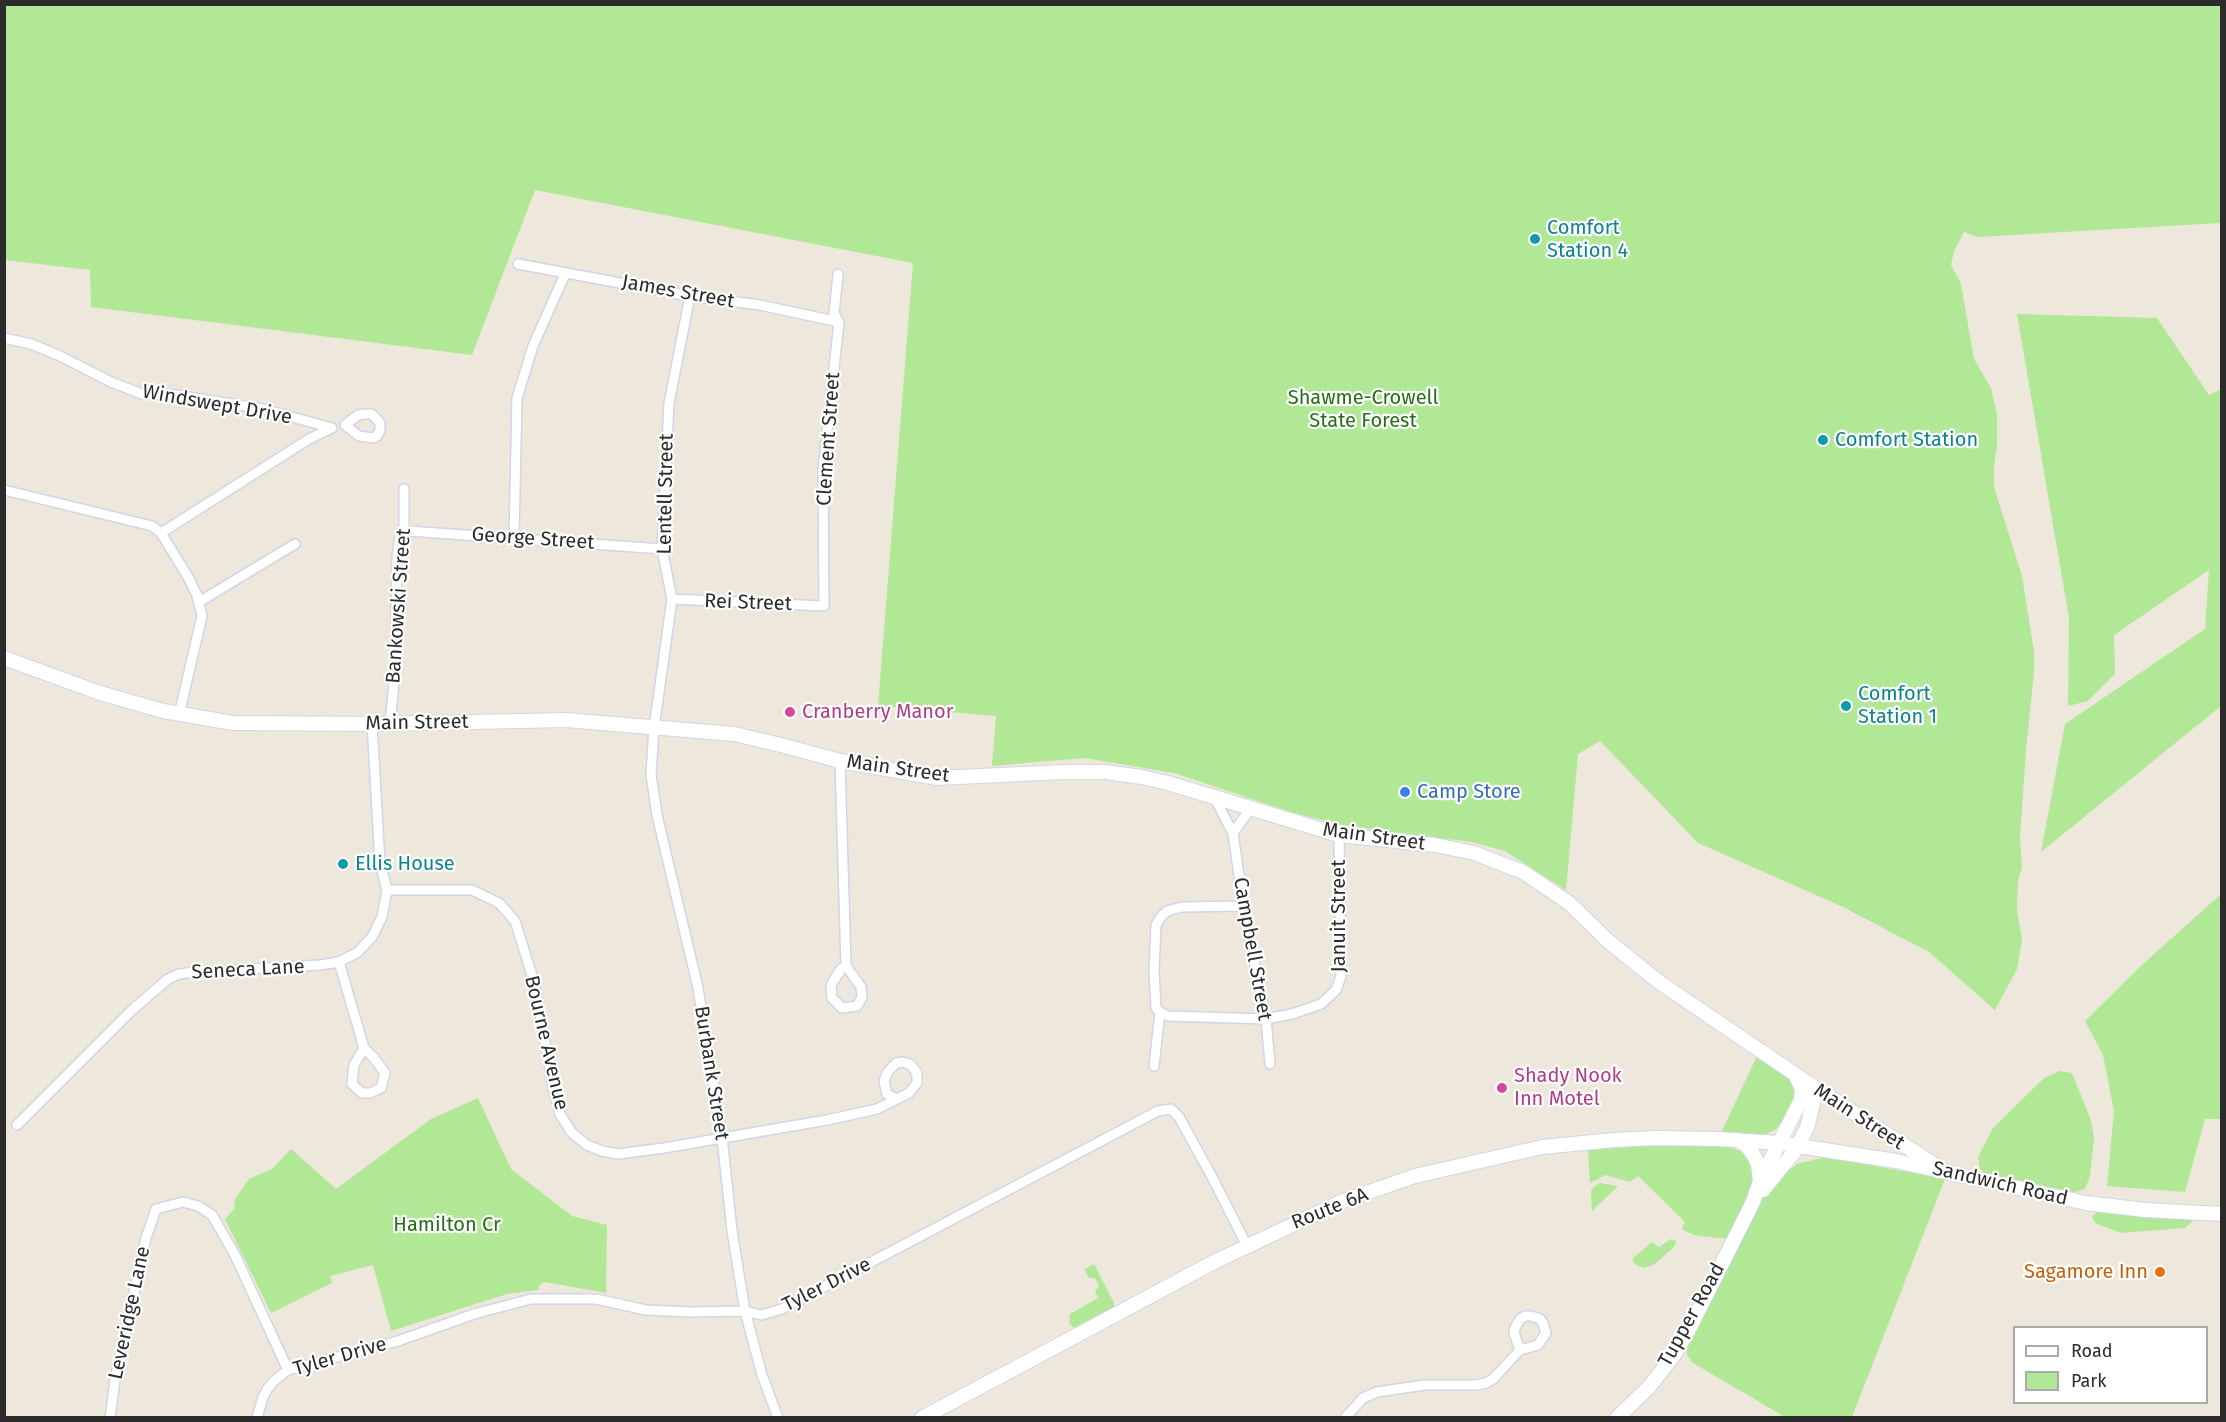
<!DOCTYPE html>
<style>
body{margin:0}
#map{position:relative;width:2226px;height:1422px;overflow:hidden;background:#eee7dc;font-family:"Fira Sans",sans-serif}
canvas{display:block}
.frame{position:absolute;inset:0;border:6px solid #2b2b2b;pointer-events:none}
.legend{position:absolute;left:2013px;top:1326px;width:195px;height:78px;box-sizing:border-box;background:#fff;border:2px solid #aaa;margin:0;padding:8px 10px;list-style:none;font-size:18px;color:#2b2b2b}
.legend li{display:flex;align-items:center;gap:12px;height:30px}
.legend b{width:30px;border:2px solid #aaa}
</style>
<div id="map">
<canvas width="2226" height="1422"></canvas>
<div class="frame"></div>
<ul class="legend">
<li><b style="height:8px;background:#fff"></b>Road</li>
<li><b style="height:16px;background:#b0e895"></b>Park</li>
</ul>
</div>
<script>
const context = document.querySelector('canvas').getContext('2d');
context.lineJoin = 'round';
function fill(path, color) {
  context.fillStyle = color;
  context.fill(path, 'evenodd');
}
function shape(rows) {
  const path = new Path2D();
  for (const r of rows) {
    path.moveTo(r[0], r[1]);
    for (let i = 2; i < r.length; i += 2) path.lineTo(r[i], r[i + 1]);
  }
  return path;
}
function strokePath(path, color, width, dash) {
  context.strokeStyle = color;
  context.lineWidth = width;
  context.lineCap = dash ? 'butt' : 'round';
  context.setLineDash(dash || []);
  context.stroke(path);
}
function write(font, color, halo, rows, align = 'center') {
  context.font = font + ' "Fira Sans",sans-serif';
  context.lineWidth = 4.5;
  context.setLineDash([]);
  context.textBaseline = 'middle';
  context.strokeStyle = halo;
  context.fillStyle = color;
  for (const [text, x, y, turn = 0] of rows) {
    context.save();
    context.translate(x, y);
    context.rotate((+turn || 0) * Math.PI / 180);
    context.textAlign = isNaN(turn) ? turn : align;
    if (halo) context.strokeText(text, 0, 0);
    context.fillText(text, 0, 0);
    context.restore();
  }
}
fill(shape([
 [4,5,2221,5,2221,223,1977,237,1964,232,1954,251,1951,265,1961,284,1974,359,1991,388,1997,414,1997,445,1994,467,1994,487,2022,576,2034,651,2034,673,2026,750,2020,837,2022,868,2018,880,2017,909,2022,940,2017,969,1995,1010,1929,952,1841,906,1698,843,1600,741,1578,754,1566,890,1505,851,1472,842,1382,831,1337,824,1291,812,1174,773,1084,758,992,766,996,716,878,706,913,263,535,190,472,355,91,307,90,270,5,260],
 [2017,314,2157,318,2209,395,2222,389,2221,706,2041,852,2065,724,2205,629,2209,570,2114,635,2115,674,2088,701,2068,706,2069,618],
 [2221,894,2221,1119,2205,1119,2185,1192,2107,1186,2114,1111,2103,1055,2085,1021,2142,965],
 [1757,1056,1793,1081,1797,1092,1790,1110,1776,1129,1764,1135,1721,1133],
 [2060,1071,2072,1073,2091,1120,2094,1138,2090,1176,2085,1189,2073,1193,1984,1173,1980,1169,1978,1157,1993,1128,2044,1078],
 [478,1098,511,1169,572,1216,607,1225,606,1293,545,1282,540,1284,538,1290,507,1294,391,1331,373,1265,330,1276,332,1283,271,1313,225,1219,234,1209,235,1199,249,1179,272,1169,291,1149,336,1189,431,1119],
 [1662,1145,1729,1147,1742,1152,1751,1161,1754,1171,1753,1188,1727,1239,1694,1235,1683,1230,1682,1228,1685,1222,1638,1176,1630,1182,1605,1175,1590,1183,1588,1150],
 [1826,1157,1945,1179,1852,1417,1785,1417,1693,1363,1687,1355,1687,1349,1758,1205,1767,1192,1781,1176,1797,1164],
 [1600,1183,1618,1186,1592,1211,1591,1191,1594,1187],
 [2097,1212,2191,1220,2193,1221,2185,1228,2121,1233,2095,1223,2092,1217],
 [1671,1239,1676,1241,1675,1246,1655,1264,1643,1268,1633,1263,1633,1258,1652,1242,1659,1247],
 [1094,1264,1114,1303,1114,1309,1075,1329,1069,1323,1070,1314,1098,1298,1095,1291,1099,1286,1095,1278,1089,1278,1084,1269]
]), '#b0e895');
const minor = shape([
 [518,264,690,296,760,305,839,322],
 [690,296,669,403,662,549,672,599,654,728,651,775,657,815,698,988,722,1137,732,1231,745,1311,762,1375,778,1418],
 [4,338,31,344,58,355,111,382,142,394,177,395,263,409,332,428,309,439,161,533],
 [365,414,372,414,380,423,380,430,377,436,373,438,359,436,345,425,358,415,365,414],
 [4,490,152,526,161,533,188,577,197,595,202,616,179,715],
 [404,534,409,531,662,549],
 [514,537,517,398,533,346,565,274],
 [672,599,824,606,823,469,839,322,834,314,838,274],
 [199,602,295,544],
 [390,723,395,673,397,557,400,536,404,534,404,489],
 [372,724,380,863,387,890,472,890,499,903,515,921,535,985,553,1088,560,1114,572,1133,587,1145,602,1151,618,1154,664,1148,827,1120,877,1109,897,1099],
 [840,761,846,966,861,987,862,997,857,1006,842,1008,832,998,831,985,841,969,846,966],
 [1214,797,1233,833,1245,918,1266,1019,1270,1064],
 [1233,833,1251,808],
 [339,962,364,1048,374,1058,385,1073,381,1088,370,1093,362,1093,352,1084,354,1065,364,1048],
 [1160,1012,1168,1016,1266,1019,1292,1014,1321,1004,1336,990,1341,976,1339,835],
 [903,1062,911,1065,917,1073,917,1083,909,1093,897,1099,887,1094,884,1081,887,1073,896,1063,903,1062],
 [1154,1066,1160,1012,1156,1008,1154,971,1156,925,1160,918,1167,911,1182,907,1244,906],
 [17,1125,131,1011,168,979,179,974,195,972,320,965,339,962,358,952,372,937,382,917,387,890],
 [1525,1316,1531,1316,1540,1319,1543,1323,1546,1333,1538,1345,1520,1350,1514,1333,1515,1328,1520,1319,1525,1316],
 [110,1418,115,1380,146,1238,156,1209,183,1202,198,1206,212,1215,235,1255,288,1370],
 [257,1418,263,1397,268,1388,275,1380,288,1370,398,1341,474,1314,531,1299,596,1299,646,1310,691,1312,745,1311,761,1315,782,1309,1158,1111,1171,1109,1179,1117,1211,1175,1247,1246],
 [1345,1418,1363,1398,1377,1392,1425,1385,1477,1385,1486,1383,1493,1379,1520,1350]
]);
const secondary = shape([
 [4,658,100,693,163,711,233,723,378,724,566,720,734,734,781,745,840,761,937,778,1064,772,1105,772,1142,777,1168,783,1339,835,1435,845,1474,853,1523,872,1569,903,1608,941,1659,982,1805,1081,1944,1171],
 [1738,1140,1746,1145,1753,1154,1758,1164,1760,1180],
 [1763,1190,1794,1152,1807,1128,1814,1099,1812,1090,1806,1083],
 [922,1418,1214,1262,1343,1201,1415,1176,1542,1147,1614,1140,1655,1138,1718,1139,1779,1143,1896,1161,2086,1203,2145,1210,2222,1214],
 [1617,1418,1649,1387,1674,1355,1687,1333,1753,1202,1760,1181,1801,1100,1802,1089,1796,1076]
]);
strokePath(minor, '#d1d5e5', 12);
strokePath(secondary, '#d1d5e5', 16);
strokePath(minor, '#fff', 9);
strokePath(secondary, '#fff', 14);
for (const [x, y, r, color] of [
 [1535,239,6,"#0f9aa8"],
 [1823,440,6,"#0f9aa8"],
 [1846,706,6,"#0f9aa8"],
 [790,712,6,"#d1479c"],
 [1405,792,6,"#3f7fe0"],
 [343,864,6,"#0f9aa8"],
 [1502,1088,6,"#d1479c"],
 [2160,1272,6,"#e8710a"]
]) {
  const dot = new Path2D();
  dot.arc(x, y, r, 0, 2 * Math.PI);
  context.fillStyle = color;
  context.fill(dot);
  strokePath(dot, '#fff', 2);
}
write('20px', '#0d838f', '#fff', [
 ["Comfort",1547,228],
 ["Station 4",1547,251],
 ["Comfort Station",1835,440],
 ["Comfort",1858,694],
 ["Station 1",1858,717],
 ["Ellis House",355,864]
], 'left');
write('20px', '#2b2b2b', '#fff', [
 ["James Street",678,292,10],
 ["Windswept Drive",217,405,10],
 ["Clement Street",829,439,-86],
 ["Lentell Street",666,494,-89],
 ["George Street",533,539,4],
 ["Rei Street",748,603,2],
 ["Bankowski Street",399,606,-86],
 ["Main Street",417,723,-1],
 ["Main Street",898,769,8],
 ["Main Street",1374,837,8],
 ["Januit Street",1339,916,-90],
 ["Campbell Street",1252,949,80],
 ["Seneca Lane",248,970,-3],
 ["Bourne Avenue",546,1043,77],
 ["Burbank Street",711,1073,81],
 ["Main Street",1859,1117,33],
 ["Sandwich Road",2000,1184,13],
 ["Route 6A",1330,1209,-22],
 ["Tyler Drive",827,1285,-27],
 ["Leveridge Lane",130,1313,-78],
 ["Tupper Road",1692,1315,-61],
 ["Tyler Drive",340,1357,-16]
]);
write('20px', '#266e15', '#fff', [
 ["Shawme-Crowell",1363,398],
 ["State Forest",1363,421],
 ["Hamilton Cr",447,1225]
]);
write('20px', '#b23c85', '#fff', [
 ["Cranberry Manor",802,712],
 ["Shady Nook",1514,1076],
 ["Inn Motel",1514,1099]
], 'left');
write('20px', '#366cbe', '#fff', [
 ["Camp Store",1417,792]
], 'left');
write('20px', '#c56008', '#fff', [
 ["Sagamore Inn",2148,1272]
], 'right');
</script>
